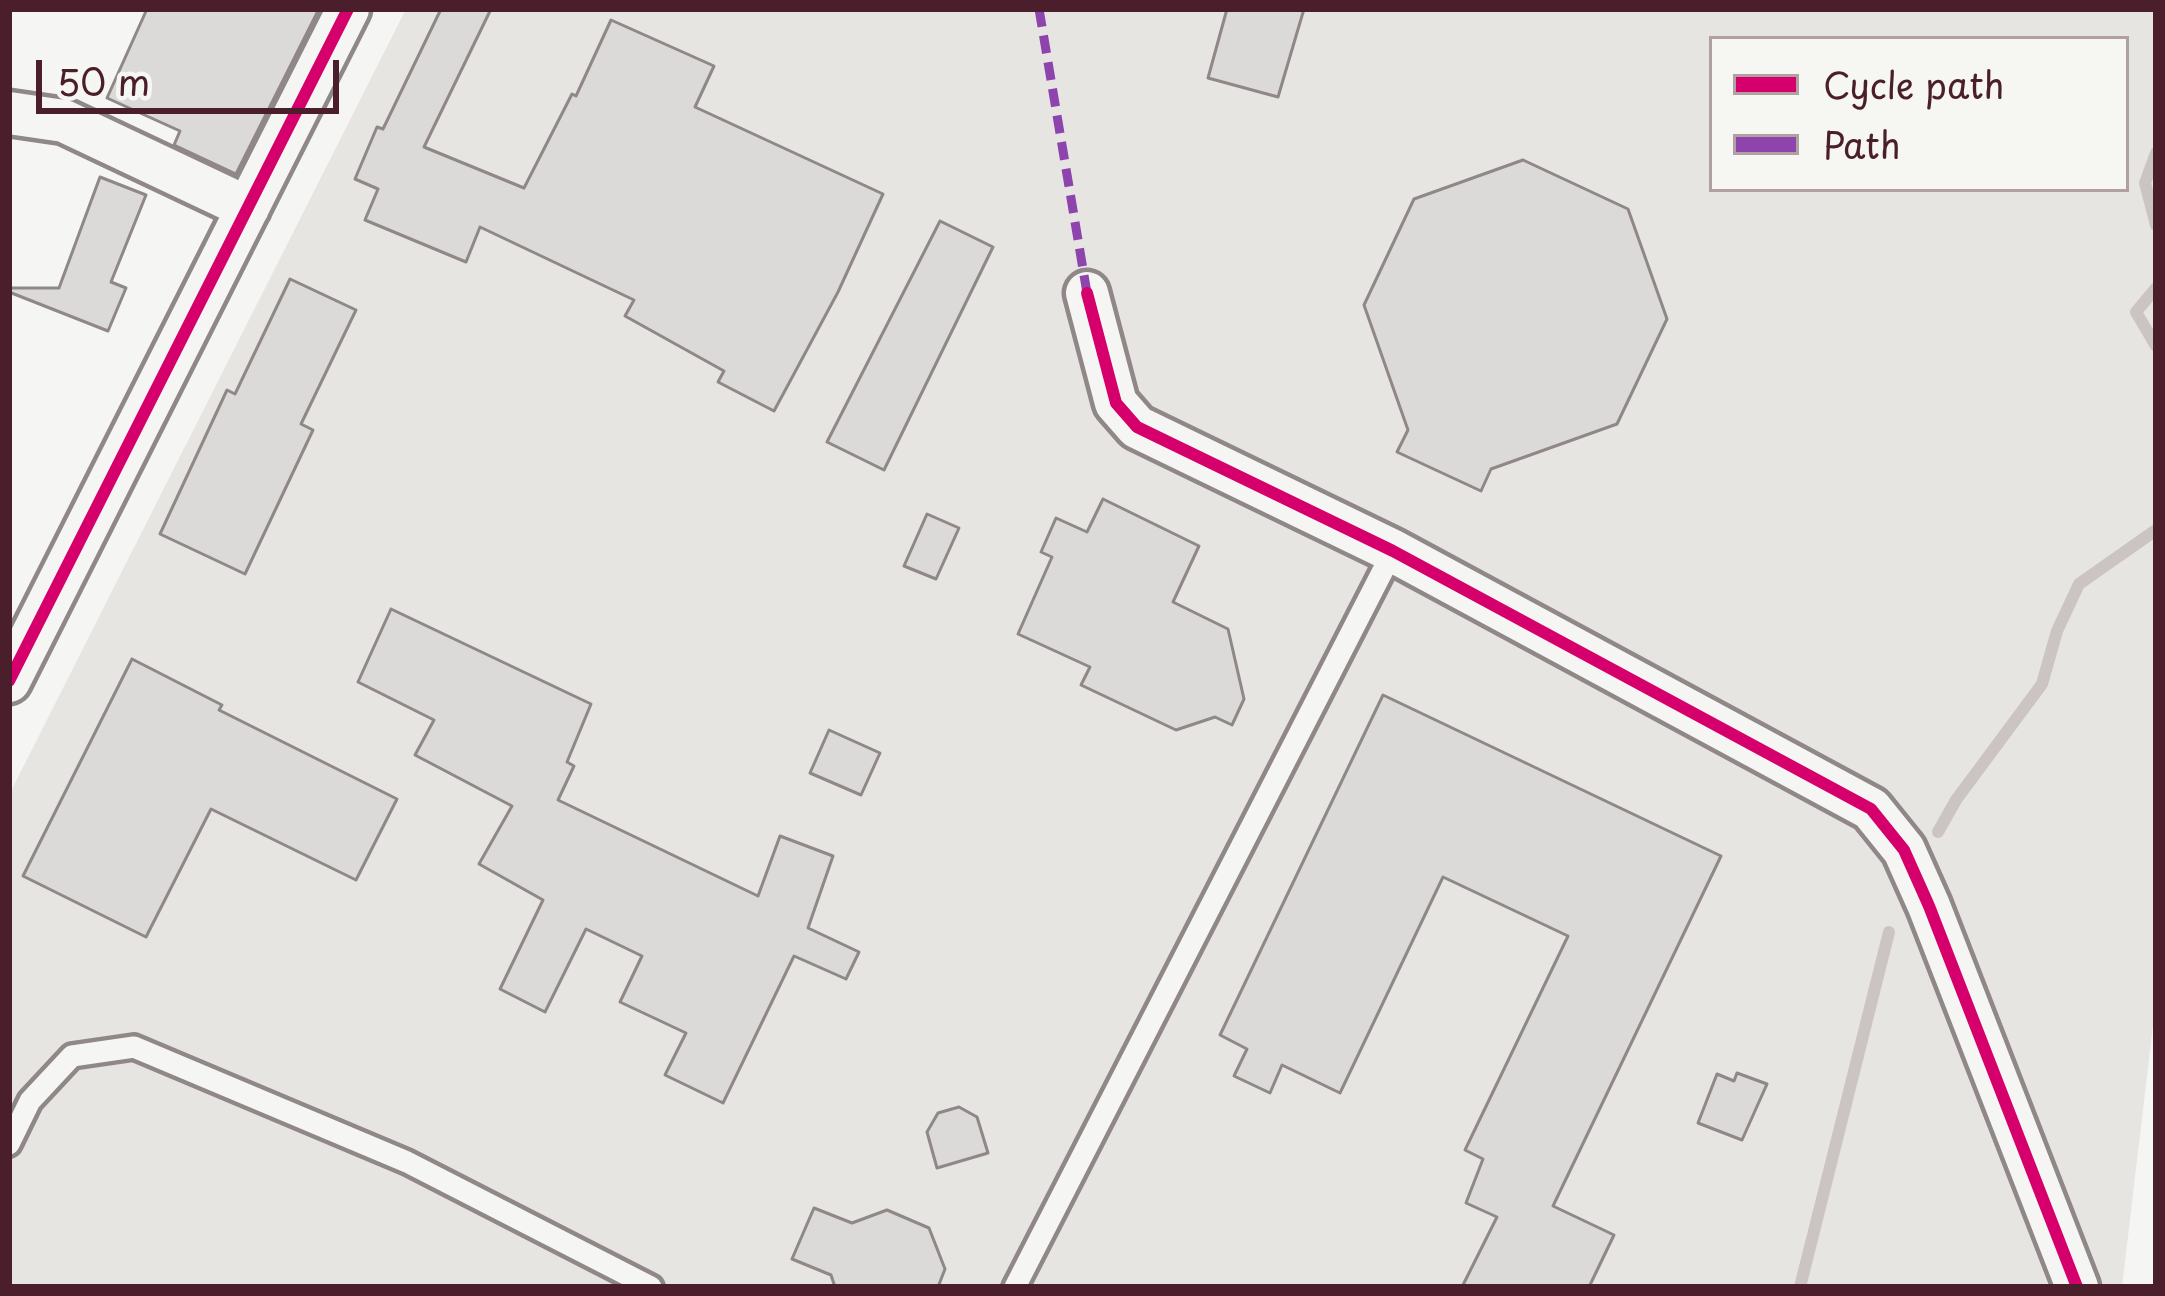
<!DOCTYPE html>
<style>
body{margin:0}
#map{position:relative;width:2165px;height:1296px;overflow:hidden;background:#f5f5f3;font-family:"Playpen Sans",sans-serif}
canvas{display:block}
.frame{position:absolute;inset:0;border:12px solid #4a1f2b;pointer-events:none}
.legend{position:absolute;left:1709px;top:36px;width:420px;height:156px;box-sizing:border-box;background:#f6f6f2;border:3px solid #b1a0a2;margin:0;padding:15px 21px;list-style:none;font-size:36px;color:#4a1f2b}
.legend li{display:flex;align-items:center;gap:24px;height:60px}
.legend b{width:60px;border:3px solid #b1a0a2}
.scale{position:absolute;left:36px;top:60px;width:303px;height:54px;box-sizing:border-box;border:6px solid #4a1f2b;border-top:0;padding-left:15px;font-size:36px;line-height:42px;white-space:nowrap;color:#4a1f2b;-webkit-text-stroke:9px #f6f6f2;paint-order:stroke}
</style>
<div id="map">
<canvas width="2165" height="1296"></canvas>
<div class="frame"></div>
<ul class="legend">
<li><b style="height:15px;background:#d6006c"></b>Cycle path</li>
<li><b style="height:15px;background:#8e44ad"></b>Path</li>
</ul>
<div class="scale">50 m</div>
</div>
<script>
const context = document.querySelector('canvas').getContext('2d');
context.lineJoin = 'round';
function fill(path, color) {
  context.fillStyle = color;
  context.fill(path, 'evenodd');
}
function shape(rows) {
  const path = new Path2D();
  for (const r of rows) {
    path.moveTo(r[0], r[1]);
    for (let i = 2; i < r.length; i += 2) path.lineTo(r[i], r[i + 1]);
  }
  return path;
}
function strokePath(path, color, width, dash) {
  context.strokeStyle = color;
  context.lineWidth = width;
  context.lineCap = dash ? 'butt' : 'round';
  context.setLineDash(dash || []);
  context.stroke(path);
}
fill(shape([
 [406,9,2156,9,2156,1000,2122,1287,9,1287,9,795],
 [1712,39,2126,39,2126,189,1712,189]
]), '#e7e5e2');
strokePath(shape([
 [2156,153,2145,183,2156,225],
 [2156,288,2136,312,2156,346],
 [1938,832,1956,800,2042,684,2057,631,2079,584,2156,530],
 [1800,1287,1889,932]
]), '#ccc3c3', 12);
const building = shape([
 [147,9,319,9,236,174,174,145,180,131,107,98,147,9],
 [441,9,491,9,424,147,524,188,572,94,576,96,611,20,714,66,695,107,883,194,838,292,774,411,718,382,724,371,625,316,634,300,480,227,466,262,365,220,378,189,355,179,377,127,383,129,441,9],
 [1227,9,1304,9,1278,97,1208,78,1227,9],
 [1523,160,1628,209,1667,319,1617,424,1491,469,1481,491,1397,452,1408,430,1364,305,1414,199,1523,160],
 [100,177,146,195,111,282,126,288,108,331,9,292,9,288,59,288,100,177],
 [940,221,993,247,884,470,827,442,940,221],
 [290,279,356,310,301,424,313,430,245,574,160,534,227,390,235,394,290,279],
 [1103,499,1199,546,1173,602,1228,629,1244,699,1232,725,1215,717,1176,730,1081,685,1090,667,1018,634,1052,557,1041,552,1056,518,1087,532,1103,499],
 [927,514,959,528,936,579,904,566,927,514],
 [391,609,591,704,567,762,574,766,558,800,758,896,780,836,833,856,808,928,859,952,846,979,794,956,723,1103,665,1075,686,1033,620,1002,642,956,586,929,545,1012,500,989,543,900,479,864,512,806,415,755,434,720,358,682,391,609],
 [132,659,222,705,219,710,397,799,356,880,211,809,146,937,23,876,132,659],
 [1383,695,1721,856,1553,1206,1614,1235,1589,1287,1462,1287,1497,1217,1466,1203,1483,1159,1465,1150,1568,936,1443,877,1340,1093,1282,1065,1270,1093,1234,1076,1247,1049,1220,1035,1383,695],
 [829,730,880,753,861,795,810,773,829,730],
 [1737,1073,1767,1084,1742,1140,1698,1123,1717,1074,1734,1081,1737,1073],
 [959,1107,977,1117,988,1153,937,1168,927,1132,938,1113,959,1107],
 [814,1208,852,1223,887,1210,929,1228,945,1269,938,1287,835,1287,831,1275,792,1259,814,1208]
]);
fill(building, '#dcdad9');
strokePath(building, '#8f8788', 3);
const lane = shape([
 [9,1144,30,1101,72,1056,134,1047,407,1162,651,1287],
 [1015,1287,1393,551]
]);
const street = shape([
 [9,113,64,121,248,208],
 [1087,293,1116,403,1137,427,1393,551,1871,809,1904,850,1929,906,2077,1287],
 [9,681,348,9]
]);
strokePath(lane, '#8f8788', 30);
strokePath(street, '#8f8788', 51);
strokePath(lane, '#f5f5f3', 21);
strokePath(street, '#f5f5f3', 42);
strokePath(shape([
 [1039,9,1087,293]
]), '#8e44ad', 9, [18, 9]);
strokePath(shape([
 [1087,293,1116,403,1137,427,1393,551,1871,809,1904,850,1929,906,2077,1287],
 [9,681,348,9]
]), '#d6006c', 12);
</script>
